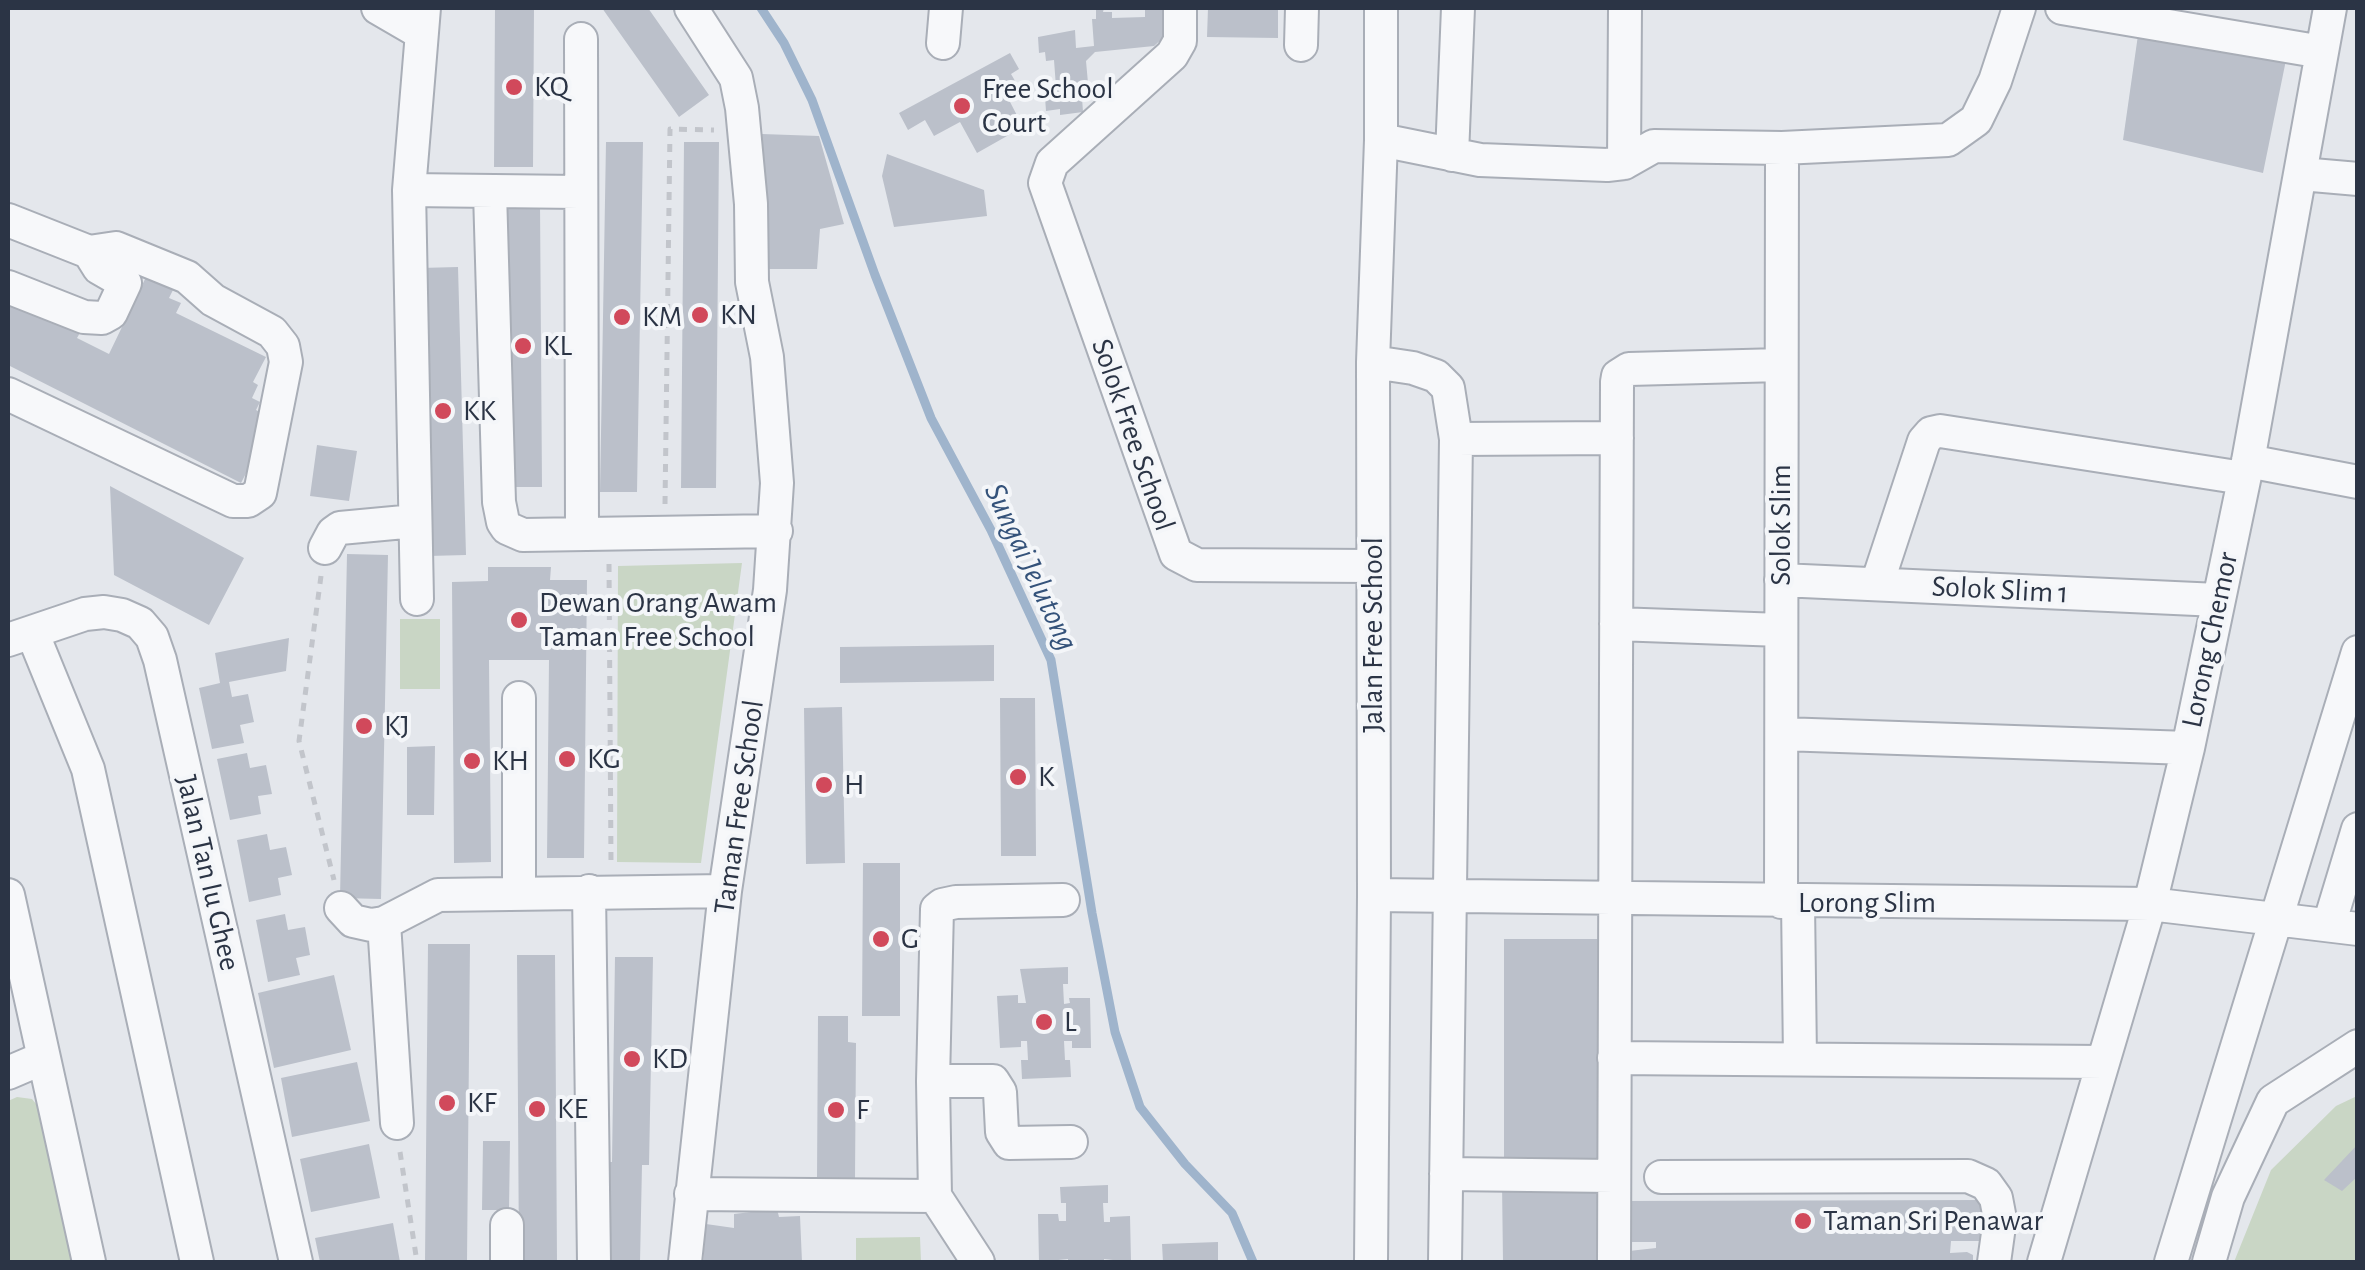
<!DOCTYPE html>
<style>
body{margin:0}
#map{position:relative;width:2365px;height:1270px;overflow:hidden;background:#e4e7ec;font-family:"Alegreya Sans",sans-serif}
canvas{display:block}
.frame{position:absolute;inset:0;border:10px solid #2b3445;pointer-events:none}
</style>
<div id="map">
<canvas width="2365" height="1270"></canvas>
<div class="frame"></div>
</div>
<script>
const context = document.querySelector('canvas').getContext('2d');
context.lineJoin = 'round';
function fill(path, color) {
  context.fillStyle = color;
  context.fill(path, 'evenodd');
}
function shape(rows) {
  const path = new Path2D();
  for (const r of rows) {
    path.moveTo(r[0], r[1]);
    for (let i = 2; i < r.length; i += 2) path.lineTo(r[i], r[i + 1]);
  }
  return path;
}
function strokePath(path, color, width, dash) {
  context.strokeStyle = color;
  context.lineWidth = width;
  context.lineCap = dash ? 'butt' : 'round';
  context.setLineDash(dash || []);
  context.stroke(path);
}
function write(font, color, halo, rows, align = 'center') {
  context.font = font + ' "Alegreya Sans",sans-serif';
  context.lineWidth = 8;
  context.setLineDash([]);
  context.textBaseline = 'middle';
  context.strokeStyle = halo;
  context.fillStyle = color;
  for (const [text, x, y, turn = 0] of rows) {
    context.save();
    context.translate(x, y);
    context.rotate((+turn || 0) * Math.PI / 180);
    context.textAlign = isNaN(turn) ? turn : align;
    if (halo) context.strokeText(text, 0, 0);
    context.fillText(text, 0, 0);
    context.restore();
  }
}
fill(shape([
 [742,563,701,863,617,862,618,566],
 [400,619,440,619,440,689,400,689],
 [2357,1096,2357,1262,2234,1262,2271,1170,2336,1106],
 [17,1097,32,1099,37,1105,74,1262,8,1262,8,1101],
 [920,1237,921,1262,856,1262,856,1238]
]), '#c9d6c5');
strokePath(shape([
 [761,8,784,43,812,100,875,275,931,418,991,530,1051,660,1092,913,1115,1032,1140,1107,1185,1164,1232,1213,1253,1262]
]), '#9fb4cc', 9);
fill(shape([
 [495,8,534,8,533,167,494,167],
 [602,8,648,8,709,95,679,117],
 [1096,8,1104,8,1103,12,1112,12,1112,18,1145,17,1145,10,1156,8,1162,8,1163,15,1173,14,1164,37,1154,46,1095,52,1086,61,1089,94,1082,98,1083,112,1060,115,1060,109,1046,111,1045,97,1050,96,1049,87,1056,87,1054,60,1046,61,1045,52,1039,53,1038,37,1075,30,1076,48,1094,46,1092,19,1096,19],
 [1208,8,1278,8,1278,38,1207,37],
 [2138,35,2286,60,2263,173,2123,140],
 [1010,53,1019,69,1011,74,1021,91,1008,98,1023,127,977,153,960,122,934,136,925,120,908,130,899,113],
 [762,134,819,136,844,224,820,229,817,269,763,269],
 [606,142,643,142,637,492,600,492],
 [684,142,719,142,716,488,681,488],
 [887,154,984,190,987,216,894,227,882,176],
 [540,204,542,487,506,487,504,205],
 [458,267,466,555,428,556,420,268],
 [146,277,173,290,169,298,181,303,176,313,266,357,253,382,258,385,252,398,260,402,256,410,266,415,253,440,261,444,241,483,8,365,8,302,81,331,77,338,109,354],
 [317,445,357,451,349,501,310,496],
 [110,486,244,558,209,625,114,575],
 [347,554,388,555,381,899,340,898],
 [488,567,551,567,550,580,587,580,584,858,547,858,549,660,489,660,491,862,454,863,452,582,488,581],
 [289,638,286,671,229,682,232,697,248,694,254,722,240,725,244,743,212,749,199,688,220,683,215,653],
 [994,645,994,681,840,683,840,647],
 [1000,698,1035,698,1036,856,1001,856],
 [842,707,845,863,806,864,804,708],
 [435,746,434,815,407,815,407,747],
 [247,753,250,768,266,765,272,794,258,796,261,814,230,820,217,759],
 [267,834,270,850,286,847,292,875,278,878,281,895,249,902,237,840],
 [863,863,900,863,900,1016,862,1016],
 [285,914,288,930,305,927,310,955,296,958,300,975,268,982,256,920],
 [1504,939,1606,939,1605,1152,1597,1161,1504,1161],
 [428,944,470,944,467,1262,425,1262],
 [517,955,555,955,557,1262,519,1262],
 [615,957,653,957,649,1165,642,1165,640,1262,602,1262,604,1162,612,1162],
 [1068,967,1068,984,1063,984,1064,1004,1070,1003,1069,998,1090,998,1091,1048,1072,1048,1072,1041,1064,1041,1065,1060,1070,1060,1071,1077,1022,1079,1021,1060,1028,1060,1027,1041,1021,1041,1021,1047,1000,1048,997,996,1018,995,1018,1003,1026,1003,1020,969],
 [334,975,351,1050,274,1068,258,993],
 [818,1016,848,1016,848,1042,856,1043,855,1178,817,1178],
 [357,1062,370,1121,292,1137,281,1078],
 [483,1141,510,1141,509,1210,482,1210],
 [369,1144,380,1198,311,1212,300,1159],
 [2358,1144,2358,1176,2342,1191,2324,1180],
 [1502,1182,1602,1190,1602,1262,1503,1262],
 [1108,1185,1108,1203,1103,1203,1104,1222,1110,1222,1110,1217,1130,1216,1131,1262,1104,1259,1104,1262,1068,1262,1068,1259,1039,1262,1038,1214,1058,1214,1059,1221,1066,1221,1066,1203,1061,1203,1060,1187],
 [1982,1200,1981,1241,1951,1241,1950,1253,1967,1252,1973,1255,1973,1262,1632,1262,1629,1261,1629,1251,1656,1248,1656,1242,1624,1242,1624,1201],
 [777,1209,779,1217,800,1216,802,1262,703,1262,706,1224,734,1228,734,1214],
 [393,1223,400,1262,320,1262,315,1238],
 [1218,1242,1218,1262,1163,1262,1162,1244]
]), '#bbc0ca');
const minor = shape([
 [378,8,421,33],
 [1180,8,1180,41,1172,55,1052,163,1045,183,1176,554,1197,565,1372,566],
 [2062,8,2322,52],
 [581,39,582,533],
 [943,43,946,8],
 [1301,45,1302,8],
 [1381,140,1480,160,1607,165,1624,163,1654,146,1782,148,1948,140,1976,120,1995,81,2019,8],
 [1452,155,1458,8],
 [1624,163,1625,8],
 [2301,174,2358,179],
 [409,190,579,192],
 [490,192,499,502,503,522,507,528,523,535,776,531],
 [8,220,89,252],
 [8,287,84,317,102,318,111,313,125,283,99,268,89,252],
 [1373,362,1413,368,1436,376,1448,388,1456,439,1445,1262],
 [8,394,233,501,248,501,260,493,286,362,283,346,272,332,213,300,187,277,116,248,89,252],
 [1456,439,1617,438],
 [2248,461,2358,482],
 [325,548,333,533,340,528,415,521],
 [1781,580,2218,600],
 [1877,584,1924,441,1931,433,1940,431,2243,478],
 [417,599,409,190,424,8],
 [1616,624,1781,630],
 [32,632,88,769,197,1262],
 [8,640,85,614,104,612,122,615,140,623,152,637,160,660,296,1262],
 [1782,734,2188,748],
 [589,891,594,1262],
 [519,893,519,698],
 [8,895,89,1262],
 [1374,895,2150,904,2358,929],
 [1781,902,1782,148],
 [1798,902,1800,1059],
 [341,908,353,921,371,925,384,923,438,895,725,891],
 [384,923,397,1123],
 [2329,925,2358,829],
 [1614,1058,2103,1062],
 [8,1073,43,1058],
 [933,1081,993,1081,1000,1092,1002,1132,1009,1143,1071,1142],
 [1446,1174,1613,1176],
 [1661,1177,1968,1176,1986,1184,1996,1198,2000,1219,1994,1262],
 [691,1194,935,1196],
 [935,1196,933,1081,937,909,942,905,956,902,1063,900],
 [935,1196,978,1262],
 [507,1225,507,1262],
 [685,1262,725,891,770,590,777,483,767,357,752,282,751,204,742,108,736,78,691,8],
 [1371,1262,1374,895,1373,362,1381,140,1381,8],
 [1614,1262,1617,382,1618,376,1629,369,1781,365],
 [2044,1262,2150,904,2188,748,2248,461,2330,8],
 [2171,1262,2358,652],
 [2209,1262,2228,1197,2273,1101,2358,1046]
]);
strokePath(minor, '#a9aeb7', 36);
strokePath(shape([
 [665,504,670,129,714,130],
 [609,564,611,863],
 [321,576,299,741,334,880],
 [400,1152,417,1262]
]), '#c2c5cb', 5, [8, 8]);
strokePath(minor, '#f7f8fa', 32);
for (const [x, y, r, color] of [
 [514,87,10,"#d1495b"],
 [962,106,10,"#d1495b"],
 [700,315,10,"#d1495b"],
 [622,317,10,"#d1495b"],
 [523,346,10,"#d1495b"],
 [443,411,10,"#d1495b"],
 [519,620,10,"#d1495b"],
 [364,726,10,"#d1495b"],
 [567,759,10,"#d1495b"],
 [472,761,10,"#d1495b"],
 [1018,777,10,"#d1495b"],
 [824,785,10,"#d1495b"],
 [881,939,10,"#d1495b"],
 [1044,1022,10,"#d1495b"],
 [632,1059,10,"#d1495b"],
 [447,1103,10,"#d1495b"],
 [537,1109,10,"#d1495b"],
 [836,1110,10,"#d1495b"],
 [1803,1221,10,"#d1495b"]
]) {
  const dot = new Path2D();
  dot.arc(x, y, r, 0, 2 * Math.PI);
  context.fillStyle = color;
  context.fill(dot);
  strokePath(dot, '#f4f6f9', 4);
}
write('30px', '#2b3445', '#f4f6f9', [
 ["KQ",534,87],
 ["Free School",982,89],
 ["Court",982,123],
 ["KN",720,315],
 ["KM",642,317],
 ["KL",543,346],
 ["KK",463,411],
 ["Dewan Orang Awam",539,603],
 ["Taman Free School",539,637],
 ["KJ",384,726],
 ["KG",587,759],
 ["KH",492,761],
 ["K",1038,777],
 ["H",844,785],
 ["G",901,939],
 ["L",1064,1022],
 ["KD",652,1059],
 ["KF",467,1103],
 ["KE",557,1109],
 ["F",856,1110],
 ["Taman Sri Penawar",1823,1221]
], 'left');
write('30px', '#2b3445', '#f4f6f9', [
 ["Solok Free School",1133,435,71],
 ["Solok Slim",1781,525,-90],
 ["Solok Slim 1",2000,590,3],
 ["Jalan Free School",1373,635,-90],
 ["Lorong Chemor",2210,640,-78],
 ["Taman Free School",739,807,-82],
 ["Jalan Tan Iu Ghee",208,873,77],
 ["Lorong Slim",1867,903]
]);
write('italic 32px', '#34527a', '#f4f6f9', [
 ["Sungai Jelutong",1031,567,65]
]);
</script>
